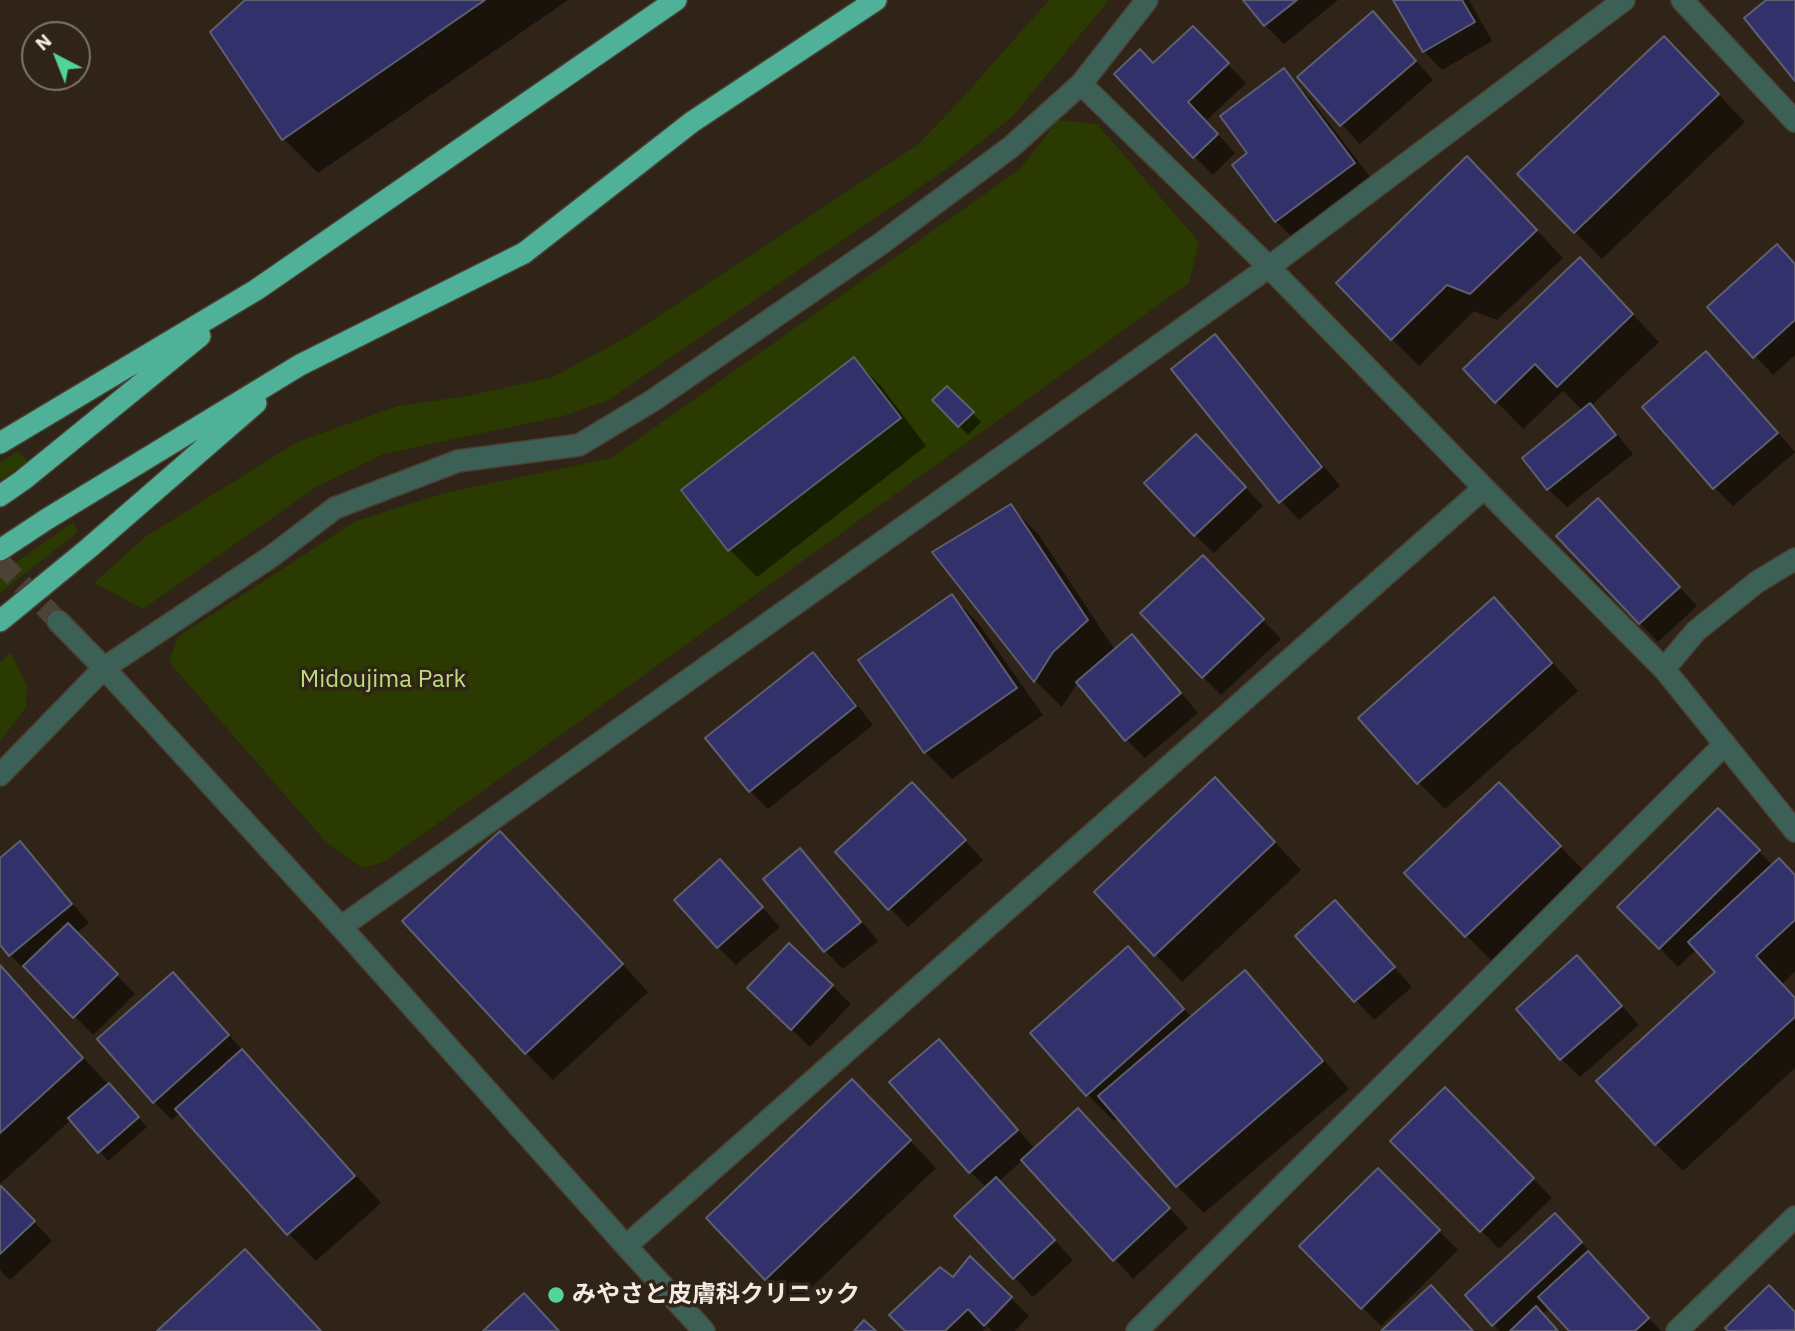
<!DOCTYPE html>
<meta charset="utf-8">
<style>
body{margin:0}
#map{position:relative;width:1795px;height:1331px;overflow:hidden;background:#2f2417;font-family:"IBM Plex Sans",sans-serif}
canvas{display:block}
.north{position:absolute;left:21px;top:21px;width:70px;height:70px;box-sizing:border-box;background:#2f2417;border:2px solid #7e7469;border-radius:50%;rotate:318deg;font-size:19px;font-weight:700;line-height:28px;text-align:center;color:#f4ece4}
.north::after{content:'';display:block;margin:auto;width:24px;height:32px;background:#52d397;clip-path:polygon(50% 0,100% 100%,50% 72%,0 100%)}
</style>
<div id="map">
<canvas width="1795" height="1331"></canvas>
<div class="north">N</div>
</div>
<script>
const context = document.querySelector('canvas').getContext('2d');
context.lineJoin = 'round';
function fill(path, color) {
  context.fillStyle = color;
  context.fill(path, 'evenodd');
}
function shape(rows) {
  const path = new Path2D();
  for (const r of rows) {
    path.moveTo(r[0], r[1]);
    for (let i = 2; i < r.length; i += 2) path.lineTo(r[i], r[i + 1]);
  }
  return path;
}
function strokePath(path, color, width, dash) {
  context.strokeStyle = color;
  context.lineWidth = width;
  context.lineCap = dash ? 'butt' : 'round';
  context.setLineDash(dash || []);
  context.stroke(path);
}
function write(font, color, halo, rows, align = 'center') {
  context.font = font + ' "IBM Plex Sans","Noto Sans JP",sans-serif';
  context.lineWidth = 7;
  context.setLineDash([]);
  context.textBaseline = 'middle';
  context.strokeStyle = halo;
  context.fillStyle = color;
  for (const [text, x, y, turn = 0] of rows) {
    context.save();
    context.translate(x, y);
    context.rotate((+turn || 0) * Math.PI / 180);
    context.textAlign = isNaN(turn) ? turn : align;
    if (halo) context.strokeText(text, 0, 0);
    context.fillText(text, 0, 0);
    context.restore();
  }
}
fill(shape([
 [1049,0,1109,0,1012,117,948,168,607,401,563,416,384,454,316,487,143,609,94,583,145,537,297,442,398,406,467,396,553,377,627,337,916,146,957,104],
 [1058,120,1097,124,1199,242,1189,283,384,862,362,868,326,842,169,662,178,637,354,522,444,493,611,458,1020,169],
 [18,451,28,462,0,480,0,463],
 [73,522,78,532,0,593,0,574],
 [11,653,27,685,26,707,0,742,0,662]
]), '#2a3a00');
fill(shape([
 [248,0,568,0,318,173,284,139],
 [1245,0,1338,0,1284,44,1265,25],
 [1395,0,1469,0,1492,41,1442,70,1424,51],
 [1373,13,1391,32,1433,80,1360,144,1342,125,1300,77],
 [1211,47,1246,83,1206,121,1235,153,1213,175,1194,156,1153,65],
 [1690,65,1745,122,1602,259,1575,232],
 [1283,71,1310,98,1380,190,1303,248,1276,221,1250,154],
 [1494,185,1563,258,1497,320,1474,311,1419,366,1392,339],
 [1795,264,1795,355,1773,375,1709,307],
 [1606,286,1659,342,1591,406,1608,423,1633,454,1567,507,1548,489,1524,458,1583,411,1563,391,1523,429,1465,369],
 [1215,336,1233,355,1340,486,1299,520,1281,501],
 [1706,353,1724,371,1795,452,1733,506,1715,488],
 [854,360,881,386,926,446,757,577,730,550,684,490],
 [947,388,981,422,968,435,934,400],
 [1214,455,1263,506,1214,553,1195,535],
 [1011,507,1038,534,1115,650,1132,637,1150,655,1198,713,1145,758,1126,739,1078,682,1062,707,1035,681,935,552],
 [1616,519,1697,606,1658,642,1558,536],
 [1221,576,1281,639,1221,695,1203,677],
 [952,596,978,623,1043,715,952,779,925,752],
 [1493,600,1520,626,1578,691,1445,809,1418,782],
 [812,654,831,672,873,725,768,809,750,791],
 [931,803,983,860,908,927,837,852],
 [1242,807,1301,870,1182,982,1096,892],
 [1718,810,1773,866,1795,876,1795,971,1782,984,1795,998,1795,1068,1683,1171,1656,1144,1718,972,1697,949,1678,967,1620,907],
 [1526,811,1587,874,1493,962,1466,935],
 [500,833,527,860,648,992,553,1080,526,1053,405,921],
 [20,843,38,862,89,923,76,933,135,994,93,1035,31,971,29,973,10,955,0,942,0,860],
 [800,850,818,869,878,941,843,969,825,951],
 [720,861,780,927,736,965,718,947],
 [1335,902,1412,987,1374,1020,1298,936],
 [789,945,851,1004,810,1047,767,1006],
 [1128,948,1155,975,1192,1018,1245,973,1272,1000,1349,1089,1204,1213,1177,1186,1119,1117,1114,1121,1088,1095],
 [0,966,147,1127,108,1161,72,1119,0,1184],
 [1596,976,1639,1025,1580,1077,1561,1059,1519,1010],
 [191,993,381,1203,316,1261,289,1234,180,1113,172,1120,154,1102],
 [957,1060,1035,1149,1097,1129,1188,1228,1133,1279,1023,1160,999,1181,1073,1260,1033,1297,956,1216,987,1188,970,1172],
 [1445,1090,1552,1198,1499,1249,1393,1141],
 [879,1108,936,1168,793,1305,766,1279],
 [1378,1170,1458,1250,1381,1326,1301,1246],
 [0,1190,20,1207,52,1241,10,1280,0,1270],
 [1573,1234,1599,1262,1597,1263,1661,1331,1571,1331,1549,1307,1542,1315,1558,1331,1500,1331,1493,1324],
 [970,1259,1029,1316,1015,1331,992,1331,987,1326,983,1331,908,1331],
 [1795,1314,1795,1331,1731,1331,1728,1328]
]), '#0007');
const building = shape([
 [245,0,485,0,282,140,210,32,245,0],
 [1243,0,1297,0,1264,26,1243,0],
 [1393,0,1462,0,1475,22,1423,52,1393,0],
 [1766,0,1795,0,1795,81,1744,18,1766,0],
 [1373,11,1416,61,1340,126,1297,77,1373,11],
 [1193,26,1229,63,1188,102,1218,134,1193,158,1114,74,1140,49,1153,63,1193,26],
 [1664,36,1719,94,1574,233,1517,174,1664,36],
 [1284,68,1355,163,1275,222,1232,165,1247,153,1220,116,1284,68],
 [1467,156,1537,230,1470,294,1447,285,1391,340,1336,283,1467,156],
 [1777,244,1795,264,1795,320,1753,358,1707,307,1777,244],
 [1580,257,1633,314,1557,387,1535,364,1495,403,1463,369,1580,257],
 [1215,334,1322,467,1279,503,1171,369,1215,334],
 [1706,351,1778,433,1713,489,1642,407,1706,351],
 [854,357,901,418,728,551,681,490,854,357],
 [947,386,974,412,958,427,932,400,947,386],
 [1590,403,1616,435,1547,490,1522,458,1590,403],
 [1196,434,1246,487,1194,536,1144,483,1196,434],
 [1598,498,1680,587,1639,624,1556,536,1598,498],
 [1011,504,1088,620,1053,652,1034,682,932,552,1011,504],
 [1203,555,1264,619,1202,678,1140,613,1203,555],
 [952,594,1017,688,924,753,858,660,952,594],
 [1494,597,1552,663,1417,784,1358,718,1494,597],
 [1132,634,1181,693,1125,741,1076,682,1132,634],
 [813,652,856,706,749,792,705,738,813,652],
 [1215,777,1275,842,1154,956,1094,892,1215,777],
 [912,782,966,840,888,910,835,852,912,782],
 [1499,782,1561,846,1465,937,1404,873,1499,782],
 [1718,808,1760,850,1659,949,1617,907,1718,808],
 [500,831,623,964,525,1054,402,921,500,831],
 [20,841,72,904,9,956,0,945,0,858,20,841],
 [800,848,861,922,824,952,763,879,800,848],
 [1779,858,1795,875,1795,920,1756,956,1795,998,1795,1017,1655,1145,1596,1081,1715,972,1688,942,1779,858],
 [720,859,763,907,717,948,674,900,720,859],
 [1335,900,1395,967,1354,1002,1295,936,1335,900],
 [68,923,118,974,73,1018,23,966,68,923],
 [789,943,833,985,791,1030,747,988,789,943],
 [1128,946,1184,1009,1086,1096,1030,1033,1128,946],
 [1577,955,1622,1006,1560,1060,1516,1009,1577,955],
 [0,965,83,1058,0,1133,0,965],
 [1245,970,1323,1061,1176,1187,1098,1096,1245,970],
 [173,972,229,1035,153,1103,97,1039,173,972],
 [939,1039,1018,1130,969,1173,889,1082,939,1039],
 [242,1049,355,1176,287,1235,175,1109,242,1049],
 [852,1079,911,1140,765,1280,706,1218,852,1079],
 [109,1083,139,1117,98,1153,68,1118,109,1083],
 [1445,1087,1534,1178,1480,1232,1390,1141,1445,1087],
 [1078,1108,1170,1208,1113,1261,1021,1160,1078,1108],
 [1378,1168,1440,1230,1361,1309,1299,1246,1378,1168],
 [996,1177,1055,1240,1013,1279,954,1216,996,1177],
 [1,1186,35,1221,0,1254,0,1187,1,1186],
 [1555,1213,1582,1242,1492,1326,1465,1295,1555,1213],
 [245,1249,321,1331,157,1331,245,1249],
 [1588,1251,1649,1318,1635,1331,1569,1331,1538,1297,1588,1251],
 [970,1256,1012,1297,984,1326,968,1309,945,1331,905,1331,889,1315,940,1267,953,1277,970,1256],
 [1431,1285,1473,1331,1381,1331,1431,1285],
 [1769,1285,1795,1312,1795,1330,1728,1331,1725,1328,1769,1285],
 [524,1293,559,1331,483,1331,524,1293],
 [1536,1306,1558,1331,1510,1331,1536,1306],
 [864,1320,876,1331,854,1331,864,1320]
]);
fill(building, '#32316b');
strokePath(building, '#5d5f70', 2);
strokePath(shape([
 [0,562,58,621]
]), '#4d4236', 21, [21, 10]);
const minor = shape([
 [1682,0,1795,121],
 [1081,84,1269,267,1484,488,1664,669,1795,831],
 [58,621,104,668,341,927,626,1246,704,1331],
 [1664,669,1696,631,1757,582,1795,559],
 [0,775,104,668,272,556,335,508,458,461,579,445,652,401,879,245,1011,147,1081,84,1147,0],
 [341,927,1269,267,1624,0],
 [626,1246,1484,488],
 [1137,1331,1725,744],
 [1677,1331,1795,1217]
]);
const highway = shape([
 [0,443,256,290,676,0],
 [0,496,23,480,200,336],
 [0,550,47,519,300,365,524,253,692,122,876,0],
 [0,621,89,548,256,403]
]);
strokePath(minor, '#4b4034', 24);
strokePath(highway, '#4b4034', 24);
strokePath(minor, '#3d6056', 21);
strokePath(highway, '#50b199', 21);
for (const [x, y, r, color] of [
 [556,1295,9,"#52d397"]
]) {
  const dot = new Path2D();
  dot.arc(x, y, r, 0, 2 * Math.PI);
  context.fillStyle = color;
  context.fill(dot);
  strokePath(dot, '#2f2417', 2.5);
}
write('24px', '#bbdd7d', '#2f2417', [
 ["Midoujima Park",383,680]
]);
write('bold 24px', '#f4ece4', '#2f2417', [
 ["みやさと皮膚科クリニック",572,1295]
], 'left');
</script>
